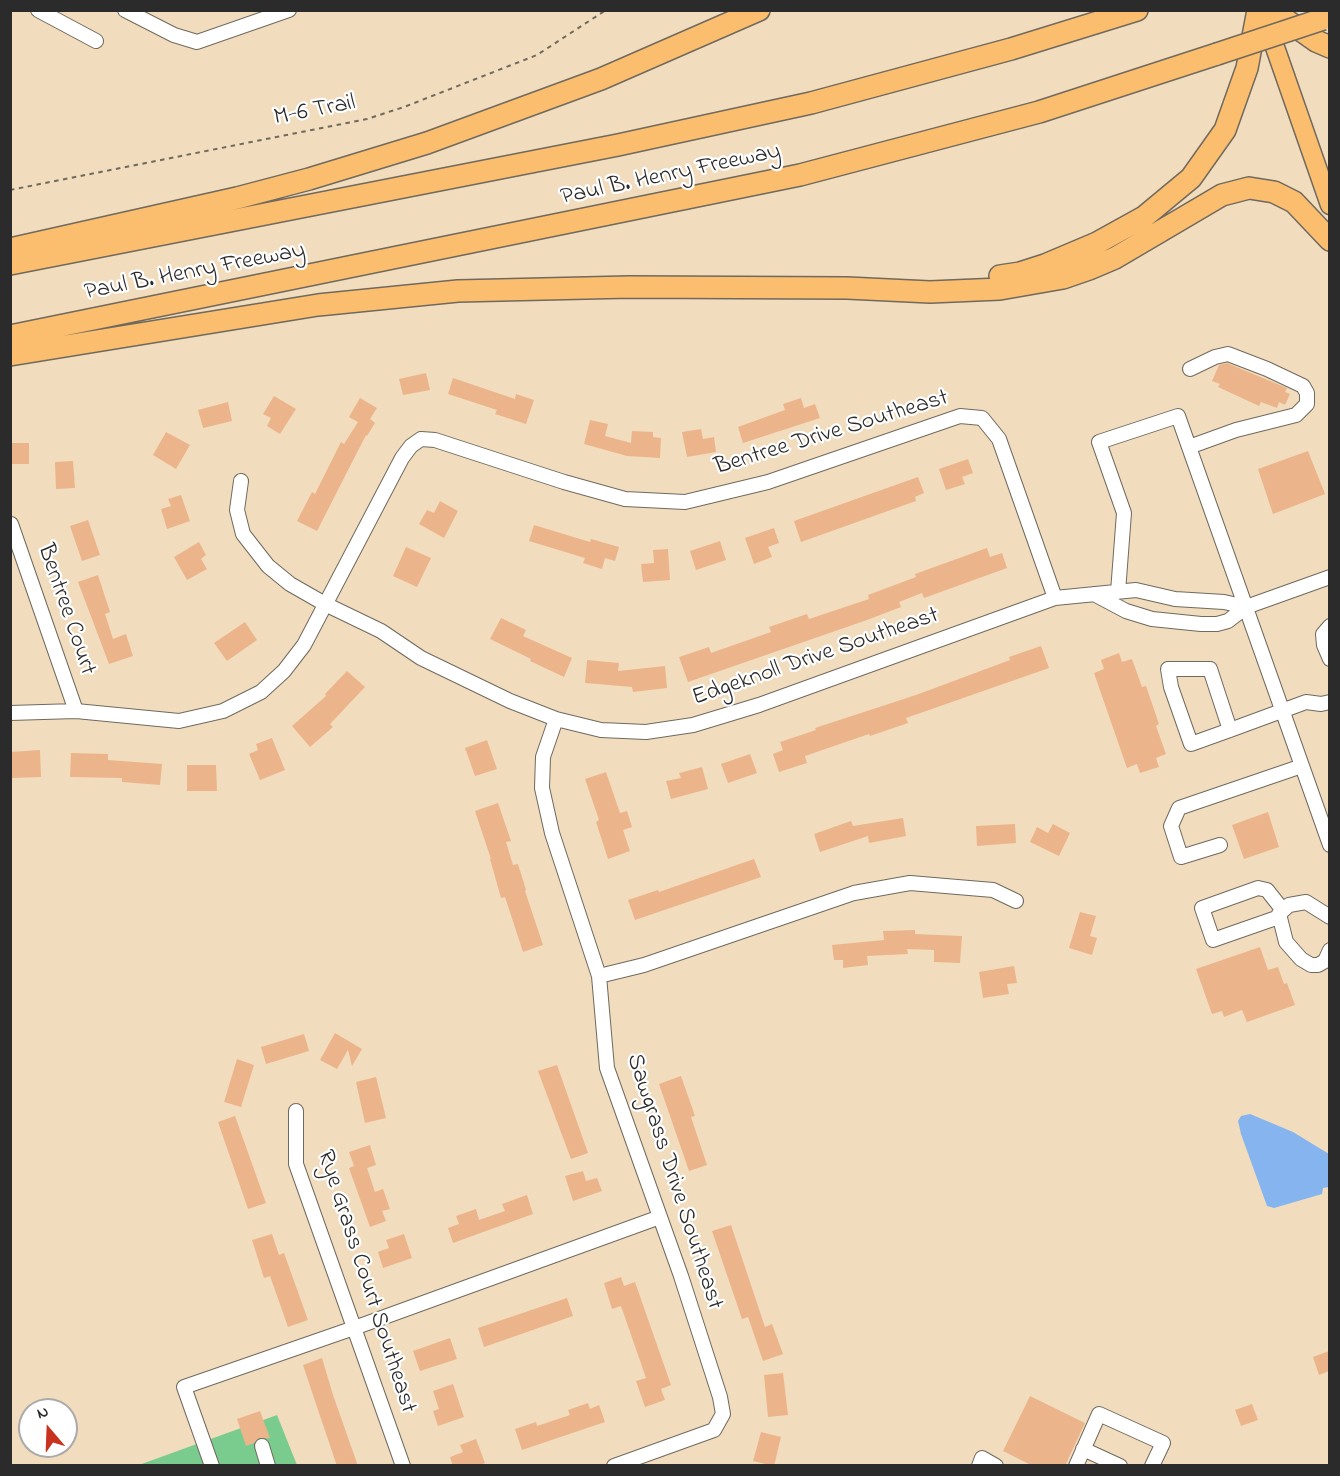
<!DOCTYPE html>
<style>
body{margin:0}
#map{position:relative;width:1340px;height:1476px;overflow:hidden;background:#f1ddbd;font-family:"Indie Flower",sans-serif}
canvas{display:block}
.frame{position:absolute;inset:0;border:12px solid #2b2b2b;pointer-events:none}
.north{position:absolute;left:18px;top:1398px;width:60px;height:60px;box-sizing:border-box;background:#fff;border:2px solid #aaa;border-radius:50%;rotate:341deg;font-size:16px;font-weight:700;line-height:24px;text-align:center;color:#2b2b2b}
.north::after{content:'';display:block;margin:auto;width:21px;height:27px;background:#c8321e;clip-path:polygon(50% 0,100% 100%,50% 72%,0 100%)}
</style>
<div id="map">
<canvas width="1340" height="1476"></canvas>
<div class="frame"></div>
<div class="north">N</div>
</div>
<script>
const context = document.querySelector('canvas').getContext('2d');
context.lineJoin = 'round';
function fill(path, color) {
  context.fillStyle = color;
  context.fill(path, 'evenodd');
}
function shape(rows) {
  const path = new Path2D();
  for (const r of rows) {
    path.moveTo(r[0], r[1]);
    for (let i = 2; i < r.length; i += 2) path.lineTo(r[i], r[i + 1]);
  }
  return path;
}
function strokePath(path, color, width, dash) {
  context.strokeStyle = color;
  context.lineWidth = width;
  context.lineCap = dash ? 'butt' : 'round';
  context.setLineDash(dash || []);
  context.stroke(path);
}
function write(font, color, halo, rows, align = 'center') {
  context.font = font + ' "Indie Flower",sans-serif';
  context.lineWidth = 4.5;
  context.setLineDash([]);
  context.textBaseline = 'middle';
  context.strokeStyle = halo;
  context.fillStyle = color;
  for (const [text, x, y, turn = 0] of rows) {
    context.save();
    context.translate(x, y);
    context.rotate((+turn || 0) * Math.PI / 180);
    context.textAlign = isNaN(turn) ? turn : align;
    if (halo) context.strokeText(text, 0, 0);
    context.fillText(text, 0, 0);
    context.restore();
  }
}
fill(shape([
 [277,1415,297,1465,136,1466]
]), '#7acc8e');
fill(shape([
 [1250,1114,1293,1132,1329,1154,1329,1187,1323,1188,1322,1194,1274,1208,1267,1206,1241,1134,1238,1121,1241,1116]
]), '#85b4ef');
fill(shape([
 [1227,363,1287,388,1285,392,1290,394,1285,405,1279,402,1277,408,1261,402,1259,406,1218,387,1220,384,1212,381,1219,365],
 [426,373,430,390,403,395,399,379],
 [453,378,515,399,516,394,534,400,526,424,495,414,497,410,448,394],
 [274,396,296,409,280,434,267,426,271,418,263,414],
 [360,398,377,408,370,419,375,423,367,436,366,435,317,531,297,521,312,492,315,494,341,442,344,444,358,422,349,417],
 [801,398,804,408,815,404,820,418,743,443,738,427,785,410,783,404],
 [228,402,232,421,203,428,198,410],
 [590,420,608,424,605,436,631,443,632,431,653,432,653,437,661,438,660,458,627,456,584,444],
 [701,429,703,439,714,437,716,452,687,457,682,432],
 [166,432,190,445,176,469,153,455],
 [10,443,29,443,29,464,10,464],
 [1308,451,1325,494,1273,514,1258,469],
 [968,459,973,473,962,477,965,484,946,490,939,469],
 [73,461,75,488,56,489,55,462],
 [918,477,924,493,915,497,916,501,801,542,794,521],
 [181,495,190,521,167,529,161,509,171,506,168,499],
 [440,501,458,511,444,538,419,524,427,510,434,513],
 [88,520,100,555,82,561,70,526],
 [534,525,590,542,591,539,619,547,615,561,605,558,602,569,583,563,585,558,529,541],
 [774,528,779,543,768,547,772,557,754,564,745,538],
 [720,541,726,560,696,570,690,551],
 [199,542,206,555,201,559,207,569,187,580,174,557],
 [406,547,431,558,417,587,393,576],
 [987,548,990,557,1002,553,1007,568,924,598,922,593,899,602,901,607,867,620,688,682,679,657,709,647,711,653,771,632,769,627,807,614,809,619,869,599,868,595,916,577,915,574],
 [668,549,670,580,643,582,641,564,654,563,653,550],
 [98,575,110,612,105,614,113,639,126,634,133,656,109,664,78,582],
 [501,618,526,630,523,636,572,658,564,677,530,661,531,659,490,639],
 [245,622,257,640,227,661,214,643],
 [1041,646,1049,668,906,718,908,723,870,736,869,734,805,756,807,763,779,772,773,754,783,750,780,742,816,730,815,728,916,695,1010,660,1009,657],
 [1119,653,1122,662,1132,659,1142,687,1146,686,1159,724,1156,726,1166,754,1156,758,1159,767,1140,773,1137,764,1127,768,1094,673,1104,669,1101,660],
 [587,660,619,663,618,671,665,666,667,688,633,692,632,687,585,683],
 [347,671,365,687,330,724,333,727,310,747,292,726,326,696,325,694],
 [272,738,285,770,260,780,249,754,258,750,256,744],
 [487,740,497,769,475,776,465,748],
 [40,750,41,777,11,778,10,752],
 [71,753,108,754,108,760,162,764,160,785,122,782,122,778,70,777],
 [750,754,757,773,728,783,721,764],
 [187,765,216,765,217,791,187,791],
 [702,767,708,789,671,799,666,781,681,778,679,773],
 [606,772,620,813,627,811,632,827,623,830,630,851,608,859,596,822,599,820,585,779],
 [498,803,511,841,506,842,513,865,518,864,526,890,525,891,543,945,523,952,505,897,501,898,490,859,491,859,475,811],
 [1268,812,1279,847,1244,859,1232,825],
 [903,818,906,836,869,843,868,836,820,852,814,834,851,821,853,826],
 [1015,824,1016,843,977,846,976,826],
 [1053,824,1070,833,1059,856,1030,842,1037,827,1048,833],
 [754,859,761,877,635,920,628,900,658,890,659,892],
 [1080,912,1096,916,1090,936,1097,938,1092,955,1069,948],
 [915,930,915,934,962,936,960,963,934,962,934,950,907,949,908,954,867,956,868,965,843,968,843,960,834,960,832,945,884,940,883,931],
 [1260,947,1268,970,1278,967,1284,984,1287,983,1295,1005,1247,1022,1242,1010,1224,1017,1222,1011,1212,1014,1196,969],
 [1014,966,1017,983,1007,984,1009,994,983,998,979,972],
 [335,1033,362,1049,352,1066,348,1050,337,1069,320,1060],
 [304,1034,309,1051,266,1064,261,1047],
 [237,1059,254,1065,241,1107,224,1102],
 [557,1065,588,1153,571,1159,538,1071],
 [681,1076,695,1116,691,1117,707,1165,689,1171,659,1084],
 [376,1077,386,1118,365,1123,356,1082],
 [235,1116,266,1203,248,1209,218,1122],
 [370,1145,376,1165,367,1168,375,1192,383,1189,390,1209,382,1211,386,1221,370,1227,349,1168,354,1166,349,1152],
 [583,1171,586,1181,597,1178,602,1191,573,1201,565,1176],
 [527,1195,533,1214,453,1243,448,1228,459,1224,456,1216,476,1209,479,1220,505,1211,502,1204],
 [731,1225,765,1327,772,1324,783,1354,763,1361,748,1317,742,1319,712,1231],
 [272,1234,279,1255,284,1253,308,1320,288,1327,270,1276,264,1278,252,1240],
 [404,1234,412,1258,383,1268,378,1252,389,1248,386,1240],
 [621,1277,624,1286,635,1282,671,1385,661,1389,665,1400,645,1407,636,1381,646,1378,621,1306,612,1309,604,1283],
 [567,1298,573,1316,484,1347,478,1328],
 [450,1338,457,1359,420,1371,413,1351],
 [1329,1351,1329,1371,1319,1375,1313,1357],
 [322,1358,333,1395,358,1466,337,1466,319,1413,303,1365],
 [783,1373,788,1415,768,1417,764,1375],
 [453,1384,464,1417,438,1426,433,1411,439,1409,433,1391],
 [1030,1396,1085,1423,1065,1466,1033,1466,1003,1451],
 [588,1403,590,1409,599,1405,605,1422,522,1450,515,1429,536,1422,537,1426,570,1415,568,1410],
 [1252,1404,1258,1420,1241,1426,1235,1410],
 [260,1411,270,1438,259,1438,254,1443,246,1446,237,1419],
 [761,1432,781,1437,774,1466,753,1461],
 [476,1439,485,1463,479,1466,453,1466,450,1457,463,1452,460,1445]
]), '#ecb48b');
const minor = shape([
 [38,10,96,41],
 [125,10,174,35,197,42,289,10],
 [1189,447,1236,430,1296,415,1307,404,1307,393,1303,386,1267,369,1228,354,1215,357,1190,369],
 [241,481,237,510,243,534,268,566,290,584,325,604,381,631,421,658,510,701,556,719,601,730,646,732,693,725,759,705,1055,598,1136,590,1175,599,1224,602,1246,607],
 [11,524,76,711],
 [1118,592,1124,513,1099,442,1178,416,1330,845],
 [1094,594,1126,611,1152,619,1201,624,1217,624,1228,621,1246,607,1330,577],
 [1330,626,1323,634,1324,645,1330,659],
 [10,713,76,711,179,721,223,711,261,692,284,671,304,645,402,458,411,446,421,439,435,440,564,482,625,499,685,502,768,482,960,416,982,418,999,439,1055,598],
 [556,719,543,757,542,788,552,833,599,976,607,1068,681,1276,720,1397,723,1414,714,1430,614,1466],
 [1230,730,1191,744,1171,687,1168,669,1210,669,1230,730,1306,702,1321,704,1330,702],
 [1220,845,1181,857,1171,826,1179,808,1302,766],
 [1279,917,1213,940,1202,908,1258,888,1267,890,1282,909],
 [1330,917,1306,902,1289,905,1279,914,1286,942,1301,959,1311,965,1318,965,1325,961,1330,950],
 [599,976,644,965,854,893,910,883,993,890,1016,901],
 [296,1111,296,1164,403,1466],
 [262,1446,268,1466],
 [1083,1449,1120,1466],
 [212,1466,184,1387,354,1328,660,1217],
 [979,1466,982,1458,996,1466],
 [1076,1466,1099,1414,1163,1443,1152,1466]
]);
const major = shape([
 [1262,10,1330,205]
]);
const highway = shape([
 [1272,10,1316,41,1330,47],
 [10,249,237,198,309,179,427,143,601,79,759,10],
 [10,264,618,145,811,103,1011,49,1137,10],
 [1000,276,1020,273,1045,265,1097,243,1144,217,1191,178,1225,130,1247,68,1258,10],
 [10,336,800,175,1039,112,1217,54],
 [10,355,318,305,458,291,629,287,847,288,930,292,1000,289,1063,278,1089,269,1115,258,1222,195,1249,188,1274,192,1294,202,1330,240]
]);
strokePath(minor, '#70695e', 16);
strokePath(major, '#70695e', 21);
strokePath(highway, '#70695e', 24);
strokePath(shape([
 [10,190,367,119,404,107,537,55,606,10]
]), '#70695e', 2, [4.5, 4.5]);
strokePath(minor, '#fff', 14);
strokePath(major, '#fbbd6e', 18);
strokePath(highway, '#fbbd6e', 21);
const highwayBridge = shape([
 [1217,54,1323,19]
]);
strokePath(highwayBridge, '#70695e', 24, []);
strokePath(highwayBridge, '#fbbd6e', 21);
write('24px', '#2b2b2b', '#fff', [
 ["M-6 Trail",315,112,-11],
 ["Paul B. Henry Freeway",671,176,-12],
 ["Paul B. Henry Freeway",195,273,-11],
 ["Bentree Drive Southeast",832,434,-17],
 ["Bentree Court",65,610,71],
 ["Edgeknoll Drive Southeast",816,658,-19],
 ["Sawgrass Drive Southeast",673,1182,72],
 ["Rye Grass Court Southeast",365,1282,72]
]);
</script>
